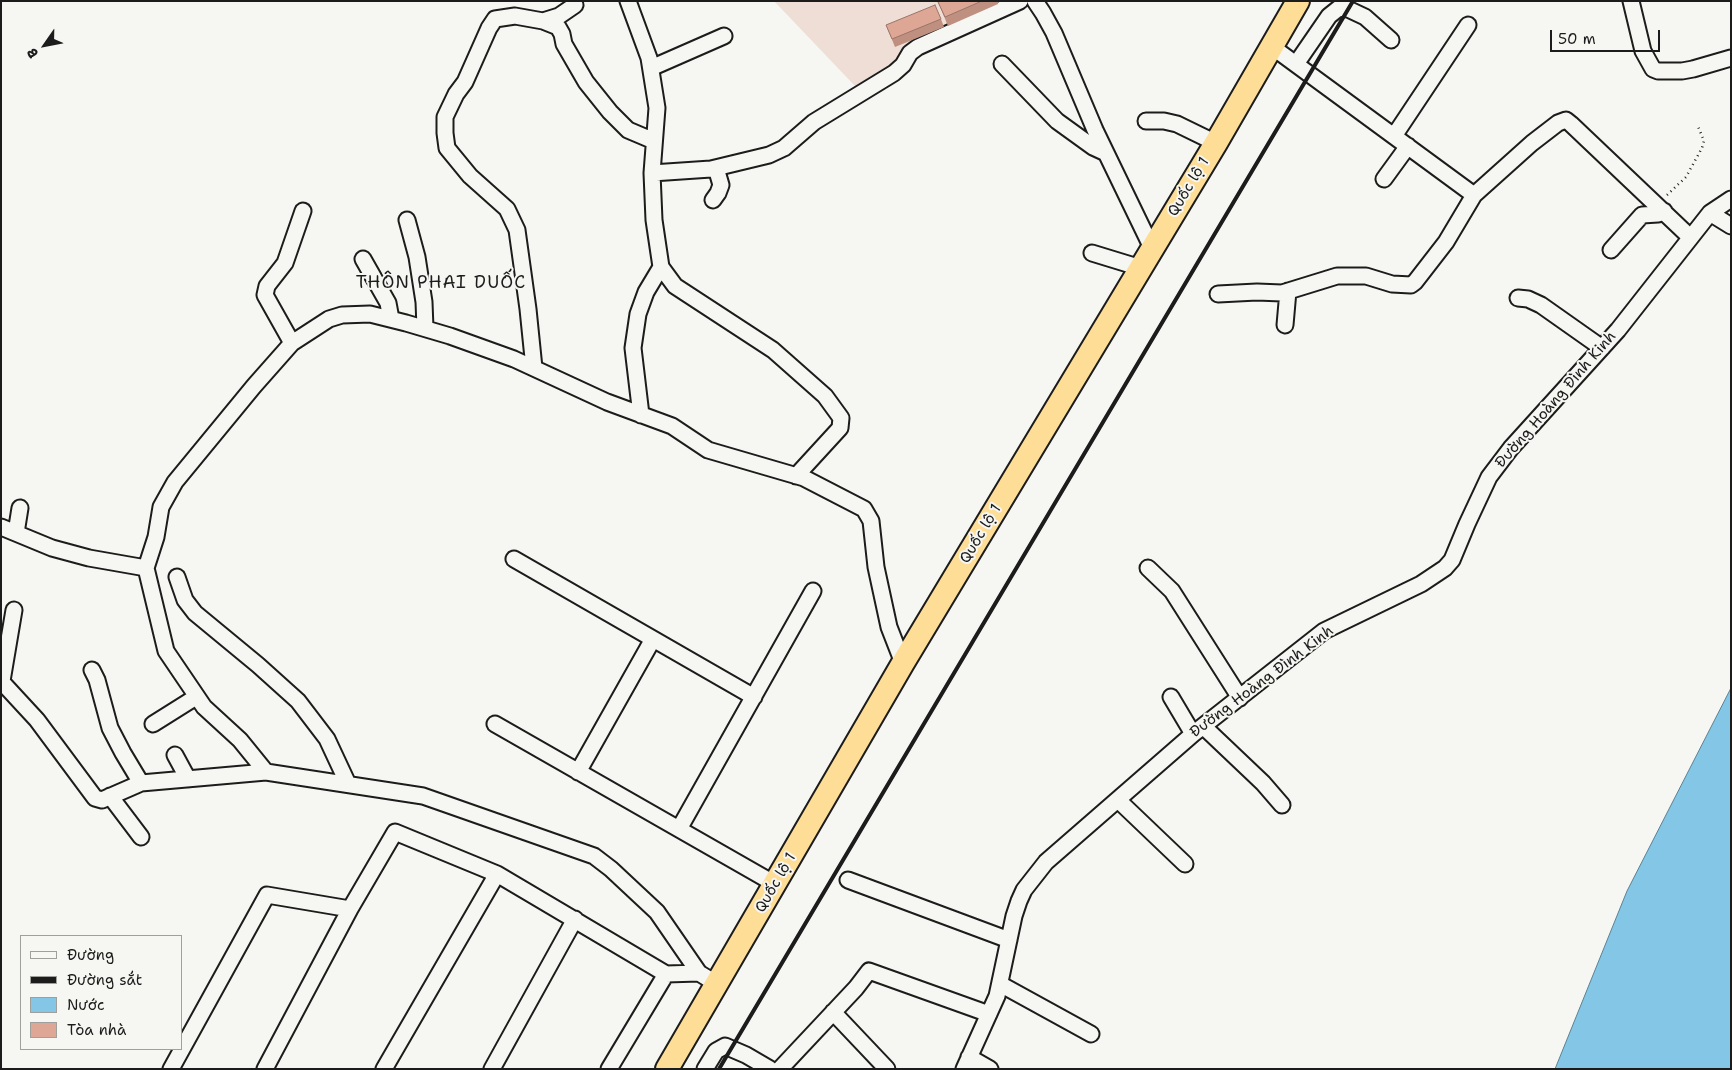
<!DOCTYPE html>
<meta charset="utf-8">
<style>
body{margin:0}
#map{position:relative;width:1732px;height:1070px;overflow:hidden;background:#f6f6f2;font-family:"Shantell Sans",sans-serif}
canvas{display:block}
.frame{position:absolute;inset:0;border:2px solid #1c1c1c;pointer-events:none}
.legend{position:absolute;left:20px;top:935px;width:162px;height:115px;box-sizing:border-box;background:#f6f6f2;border:1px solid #9f9f9c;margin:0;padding:6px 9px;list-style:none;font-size:15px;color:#1c1c1c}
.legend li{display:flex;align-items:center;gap:10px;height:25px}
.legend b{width:25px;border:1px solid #9f9f9c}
.north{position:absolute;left:20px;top:20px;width:50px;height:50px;-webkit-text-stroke:4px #f6f6f2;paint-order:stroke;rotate:237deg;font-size:14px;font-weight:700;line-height:20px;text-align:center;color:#1c1c1c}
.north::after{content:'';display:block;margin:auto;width:18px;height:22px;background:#1c1c1c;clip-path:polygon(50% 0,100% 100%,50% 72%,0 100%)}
.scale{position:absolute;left:1550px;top:30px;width:110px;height:22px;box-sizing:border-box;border:2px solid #1c1c1c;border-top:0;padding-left:6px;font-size:15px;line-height:18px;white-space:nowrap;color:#1c1c1c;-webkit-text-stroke:4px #f6f6f2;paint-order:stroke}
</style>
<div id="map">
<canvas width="1732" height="1070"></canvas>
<div class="frame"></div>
<ul class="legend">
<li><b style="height:6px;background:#f6f6f2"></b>Đường</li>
<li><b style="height:6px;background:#1c1c1c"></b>Đường sắt</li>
<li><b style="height:14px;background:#84c6e5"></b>Nước</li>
<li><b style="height:14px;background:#dea795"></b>Tòa nhà</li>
</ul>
<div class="north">B</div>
<div class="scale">50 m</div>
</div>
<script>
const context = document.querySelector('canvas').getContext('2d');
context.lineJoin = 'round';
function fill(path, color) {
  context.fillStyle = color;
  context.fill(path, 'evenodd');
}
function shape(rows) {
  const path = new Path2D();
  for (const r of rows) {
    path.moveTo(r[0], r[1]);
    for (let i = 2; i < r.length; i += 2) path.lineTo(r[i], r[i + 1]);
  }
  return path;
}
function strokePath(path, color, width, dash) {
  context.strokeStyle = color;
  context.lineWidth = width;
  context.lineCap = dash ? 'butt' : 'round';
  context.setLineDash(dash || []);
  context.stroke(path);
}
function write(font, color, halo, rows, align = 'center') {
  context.font = font + ' "Shantell Sans",sans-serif';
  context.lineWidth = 4;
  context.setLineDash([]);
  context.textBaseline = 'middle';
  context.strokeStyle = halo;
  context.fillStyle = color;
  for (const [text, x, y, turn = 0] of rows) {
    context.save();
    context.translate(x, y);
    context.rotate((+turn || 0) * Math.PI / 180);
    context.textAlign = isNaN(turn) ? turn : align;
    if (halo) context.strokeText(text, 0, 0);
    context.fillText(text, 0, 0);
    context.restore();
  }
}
fill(shape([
 [774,1,1009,1,898,57,891,68,855,86]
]), '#efded6');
const water = shape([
 [1731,688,1731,1069,1555,1069,1627,891,1731,688]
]);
fill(water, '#84c6e5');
strokePath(water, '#5a8295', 1);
const minor = shape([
 [628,1,649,58,657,108,652,173,654,220,661,267,675,286,773,350,825,396,841,418,840,428,796,476],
 [1035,1,1043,13,1054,33,1095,130,1152,248],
 [1631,1,1643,51,1653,69,1658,71,1682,71,1693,69,1731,58],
 [543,21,559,16,575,5],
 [1271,46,1474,195],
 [1002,64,1057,121,1093,147,1106,153],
 [1296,64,1329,16,1339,8,1348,9,1365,17,1391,40],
 [651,68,724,36],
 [1146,121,1164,121,1177,124,1216,143],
 [1394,136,1468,25],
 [652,173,711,169,769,155,784,148,814,122,894,73,903,65,910,53,918,47,1020,1],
 [1384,179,1408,146],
 [713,200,718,193,721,185,716,168],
 [1710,213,1731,226],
 [407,220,417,257,424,302,425,328],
 [1611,250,1642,215,1658,214,1664,211],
 [1092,253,1141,268],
 [363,259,388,303,391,319],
 [1218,294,1257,292,1282,293,1337,276,1366,276,1392,284,1411,285,1415,282,1446,242,1474,195,1532,143,1558,123,1566,120,1571,124,1690,237],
 [1518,298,1528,299,1541,305,1602,348],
 [1285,325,1288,291],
 [292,343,265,295,267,286,285,263,303,211],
 [534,368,528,309,517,230,507,209,470,176,447,148,445,133,445,117,456,94,465,82,489,28,495,19,515,16,543,21,558,27,562,34,564,44,586,82,610,112,628,130,654,141],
 [641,415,633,348,638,314,646,292,661,267],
 [1,527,52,548,89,558,146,568],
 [16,533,20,508],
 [514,559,754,697],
 [1148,568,1172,591,1240,698],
 [177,577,185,600,195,613,258,665,298,701,327,739,348,784],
 [92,670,97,680,110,728,123,753,141,783],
 [1,681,37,720,95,798,102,800,141,783,266,772,423,796,594,856,611,869,657,912,699,973,717,984],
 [2,681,14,610],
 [1171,697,1193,734],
 [153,724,196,697],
 [495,724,775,884],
 [1203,726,1263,783,1282,805],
 [175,755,188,779],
 [266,772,240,740,204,707,166,651,146,568,156,537,161,507,175,482,254,386,292,343,329,319,342,315,370,314,406,323,450,336,514,359,607,402,672,426,708,450,804,478,864,509,871,521,876,567,889,627,903,663],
 [578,772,653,639],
 [110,796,141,837],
 [1118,800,1185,864],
 [679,829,813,591],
 [848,880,1009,940],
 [1000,984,1091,1034],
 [833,1012,887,1069],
 [969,1057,990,1069],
 [171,1069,267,895,350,909,395,832,497,874,666,974],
 [265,1069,350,909],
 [384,1069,497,874],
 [492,1069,575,919],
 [609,1069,666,974,699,973],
 [705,1069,716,1051,725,1046,746,1055,770,1069],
 [780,1069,856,988,869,971,989,1014],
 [964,1069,997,996,1014,916,1019,901,1024,890,1046,862,1193,734,1324,631,1421,584,1445,568,1452,560,1467,524,1489,477,1511,448,1618,330,1710,213,1731,199]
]);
const highway = shape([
 [667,1069,903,663,1216,143,1298,1]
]);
strokePath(minor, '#1c1c1c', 19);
strokePath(highway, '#1c1c1c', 26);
strokePath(shape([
 [1667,195,1686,177,1702,148,1704,141,1697,124]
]), '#1c1c1c', 2.5, [1, 4]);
strokePath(minor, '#f6f6f2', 15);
strokePath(highway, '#fedd96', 22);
strokePath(shape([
 [719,1069,1353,1]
]), '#1c1c1c', 4);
fill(shape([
 [941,1,998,1,998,4,948,26,938,2],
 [941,19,944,27,895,47,886,25]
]), '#bf9080');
const building = shape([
 [941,1,982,1,945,17,938,2,941,1],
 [935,5,941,19,892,39,886,25,935,5]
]);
fill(building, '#dea795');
strokePath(building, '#9b7568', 1);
write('15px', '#1c1c1c', '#f6f6f2', [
 ["Quốc lộ 1",1189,187,-59],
 ["Đường Hoàng Đình Kinh",1556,400,-49],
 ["Quốc lộ 1",981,534,-59],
 ["Đường Hoàng Đình Kinh",1262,682,-37],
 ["Quốc lộ 1",776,883,-60]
]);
context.letterSpacing = '1px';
write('18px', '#1c1c1c', '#f6f6f2', [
 ["THÔN PHAI DUỐC",441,283]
]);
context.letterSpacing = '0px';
</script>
